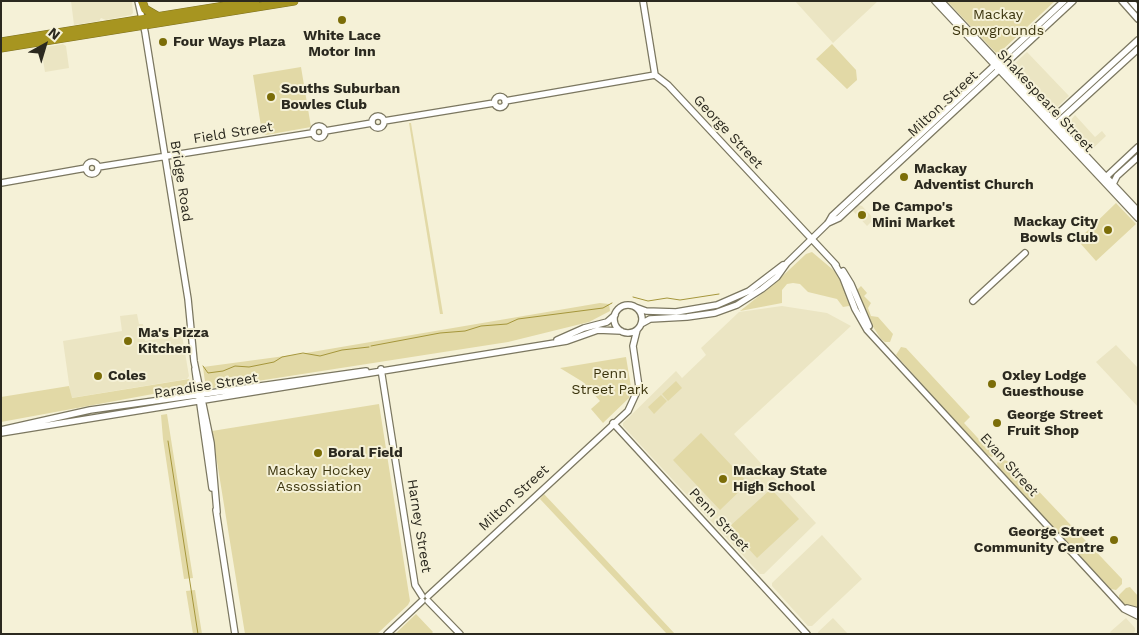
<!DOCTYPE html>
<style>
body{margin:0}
#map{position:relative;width:1139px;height:635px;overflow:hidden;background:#f5f1d7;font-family:"Work Sans",sans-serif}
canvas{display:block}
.frame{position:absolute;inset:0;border:2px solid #2b291f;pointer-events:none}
.north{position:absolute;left:20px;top:20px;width:50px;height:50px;-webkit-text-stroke:4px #f5f1d7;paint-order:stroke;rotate:39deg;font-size:14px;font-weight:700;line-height:20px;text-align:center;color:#2b291f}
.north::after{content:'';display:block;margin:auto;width:18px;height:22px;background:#2b291f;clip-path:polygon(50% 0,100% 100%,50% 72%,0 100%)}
</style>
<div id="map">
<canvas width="1139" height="635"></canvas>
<div class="frame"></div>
<div class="north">N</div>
</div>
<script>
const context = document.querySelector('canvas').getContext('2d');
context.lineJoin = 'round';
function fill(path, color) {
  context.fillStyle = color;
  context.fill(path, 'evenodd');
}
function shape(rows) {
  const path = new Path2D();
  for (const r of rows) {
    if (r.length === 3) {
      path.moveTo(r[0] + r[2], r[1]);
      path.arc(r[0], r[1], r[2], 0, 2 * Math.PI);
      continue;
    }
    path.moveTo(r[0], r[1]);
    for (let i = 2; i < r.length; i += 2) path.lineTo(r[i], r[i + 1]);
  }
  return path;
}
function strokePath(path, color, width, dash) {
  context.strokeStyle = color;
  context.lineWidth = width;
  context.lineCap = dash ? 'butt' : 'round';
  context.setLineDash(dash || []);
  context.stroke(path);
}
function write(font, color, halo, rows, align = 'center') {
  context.font = font + ' "Work Sans",sans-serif';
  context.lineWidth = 4;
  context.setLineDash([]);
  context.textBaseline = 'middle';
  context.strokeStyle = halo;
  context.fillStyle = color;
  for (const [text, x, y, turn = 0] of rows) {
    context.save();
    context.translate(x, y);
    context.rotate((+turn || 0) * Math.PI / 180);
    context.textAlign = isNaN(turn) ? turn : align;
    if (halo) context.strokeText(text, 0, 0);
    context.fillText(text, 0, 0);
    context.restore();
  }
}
fill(shape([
 [71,1,132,1,133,13,131,15,106,20,101,18,99,21,74,25],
 [795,1,878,1,833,43],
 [63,44,66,46,69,68,45,72,41,48],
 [1027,52,1069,96,1053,111,1050,111,1010,68],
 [1075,115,1095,137,1102,131,1106,136,1089,152,1065,127],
 [858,205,862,206,874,219,867,226,853,211],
 [782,306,827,313,851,326,734,434,816,523,764,574,760,574,623,426,623,423,676,371,682,378,706,355,701,348,739,312],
 [137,314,139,324,143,324,145,341,182,335,189,376,187,379,71,398,63,341,122,331,120,316],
 [1116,345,1138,368,1138,407,1096,362],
 [822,535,862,579,812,626,808,626,772,586,772,583],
 [833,618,848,634,818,634,818,632],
 [1126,618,1135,628,1135,631,1133,634,1111,634,1110,632]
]), '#ebe5c3');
fill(shape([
 [947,1,1055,1,999,53,996,53],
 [832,44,856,70,857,80,847,89,816,59],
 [301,67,311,127,266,135,262,133,253,75],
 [409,123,411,123,433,254,443,314,440,314],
 [1116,203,1136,224,1096,261,1080,243,1083,240,1081,237],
 [812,252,838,274,850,303,849,306,843,307,837,299,808,292,800,284,793,283,787,284,782,290,782,303,740,311,774,284,806,254],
 [861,286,867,293,864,296,871,303,868,308,871,316,878,317,893,334,890,342,885,342,881,339,868,319,857,290],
 [600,303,609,304,610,311,589,322,508,342,206,389,203,367,300,354],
 [901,347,906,348,970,417,964,423,988,449,995,444,999,447,998,453,992,457,985,454,896,355],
 [626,357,631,387,629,398,603,423,591,409,600,401,583,382,560,368],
 [189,379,191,387,1,422,1,397,69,386,72,398],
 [676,381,682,388,668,401,662,394],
 [661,395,667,401,654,414,648,407],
 [379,404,410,601,408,605,377,634,245,634,212,431],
 [167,414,193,578,184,579,163,439,161,415],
 [701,433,748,483,720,510,673,460],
 [1001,459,1011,462,1122,579,1122,584,1116,590,1111,589,998,468,997,463],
 [771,489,799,519,757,558,729,527],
 [544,494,620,575,675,634,667,634,556,516,540,499],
 [1130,587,1138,596,1138,609,1127,606,1119,599,1119,595,1126,588],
 [195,590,197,603,202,634,193,634,186,591],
 [416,614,433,632,431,634,395,634]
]), '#e2d9a6');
strokePath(shape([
 [633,297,648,301,667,298,680,300,719,294],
 [371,346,440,333,465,331,481,326,507,324,518,319,603,308,612,303],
 [203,366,208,373,223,371,235,366,249,367,274,362,282,357,303,353,320,356,342,350,369,347],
 [168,441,198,634]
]), '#a5963b', 1);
const secondary = shape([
 [138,1,145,32,188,299,194,361,211,443,217,512],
 [643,1,655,75,668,85,836,265],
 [935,1,1138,218],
 [941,1,1138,211],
 [1122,1,1138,19],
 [1131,1,1138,9],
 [500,102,5.5],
 [505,101,655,75],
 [378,122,6],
 [1052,119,1138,40],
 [384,121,494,103],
 [1056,124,1138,49],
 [319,132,6],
 [325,131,372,123],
 [92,168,6],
 [98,167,312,133],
 [1107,179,1106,177,1138,147],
 [1,183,86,168],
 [1113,184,1117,176,1138,157],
 [828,223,839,218,1073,1],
 [834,263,843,278,855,309,867,330,1124,609,1138,616],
 [843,271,851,284,869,326],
 [973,301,1025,253],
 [628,319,14],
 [635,307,646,311,676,312,717,305,749,291,783,265],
 [641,324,650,319,687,317,715,313,737,305,762,289,777,277,787,263,828,223,832,216,1064,1],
 [557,340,584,328,607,322,615,315],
 [195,369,212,488],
 [381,369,415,585,422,596],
 [613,423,807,634],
 [1,430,90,410,366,371],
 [1,433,567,341,598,330,621,331],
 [216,510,235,634],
 [428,596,628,411,639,387,633,346,637,330],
 [428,601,460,634],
 [1127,608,1138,611],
 [387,634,422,601]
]);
const highway = shape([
 [142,1,145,9,157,16],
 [1,42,255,1],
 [1,48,294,1]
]);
strokePath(secondary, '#7b7760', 8);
strokePath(highway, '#7c6f20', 9);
strokePath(secondary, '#fff', 5.5);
strokePath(highway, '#a79520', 8);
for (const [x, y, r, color] of [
 [342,20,5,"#7b6d08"],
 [163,42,5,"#7b6d08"],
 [271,97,5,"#7b6d08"],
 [904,177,5,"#7b6d08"],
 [862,215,5,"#7b6d08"],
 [1108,230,5,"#7b6d08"],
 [128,341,5,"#7b6d08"],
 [98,376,5,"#7b6d08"],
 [992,384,5,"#7b6d08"],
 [997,423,5,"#7b6d08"],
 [318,453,5,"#7b6d08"],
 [723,479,5,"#7b6d08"],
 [1114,540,5,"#7b6d08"]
]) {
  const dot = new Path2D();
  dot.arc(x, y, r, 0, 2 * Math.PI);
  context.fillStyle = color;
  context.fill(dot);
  strokePath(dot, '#f5f1d7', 2);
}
write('14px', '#3b340d', '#f5f1d7', [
 ["Mackay",998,15],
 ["Showgrounds",998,31],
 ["Penn",610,374],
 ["Street Park",610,390],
 ["Mackay Hockey",319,471],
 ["Assossiation",319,487]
]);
write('bold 14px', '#2b291f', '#f5f1d7', [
 ["White Lace",342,36,"center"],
 ["Motor Inn",342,52,"center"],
 ["Four Ways Plaza",173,42],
 ["Souths Suburban",281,89],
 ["Bowles Club",281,105],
 ["Mackay",914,169],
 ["Adventist Church",914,185],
 ["De Campo's",872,207],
 ["Mini Market",872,223],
 ["Mackay City",1098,222,"right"],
 ["Bowls Club",1098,238,"right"],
 ["Ma's Pizza",138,333],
 ["Kitchen",138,349],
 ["Coles",108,376],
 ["Oxley Lodge",1002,376],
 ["Guesthouse",1002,392],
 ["George Street",1007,415],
 ["Fruit Shop",1007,431],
 ["Boral Field",328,453],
 ["Mackay State",733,471],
 ["High School",733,487],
 ["George Street",1104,532,"right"],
 ["Community Centre",1104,548,"right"]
], 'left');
write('14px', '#2b291f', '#f5f1d7', [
 ["Shakespeare Street",1045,101,47],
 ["Milton Street",943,104,-43],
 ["George Street",728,132,47],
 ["Field Street",233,133,-9],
 ["Bridge Road",181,181,81],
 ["Paradise Street",206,386,-9],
 ["Evan Street",1009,465,48],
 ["Milton Street",514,498,-43],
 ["Penn Street",719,520,47],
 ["Harney Street",419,526,81]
]);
</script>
